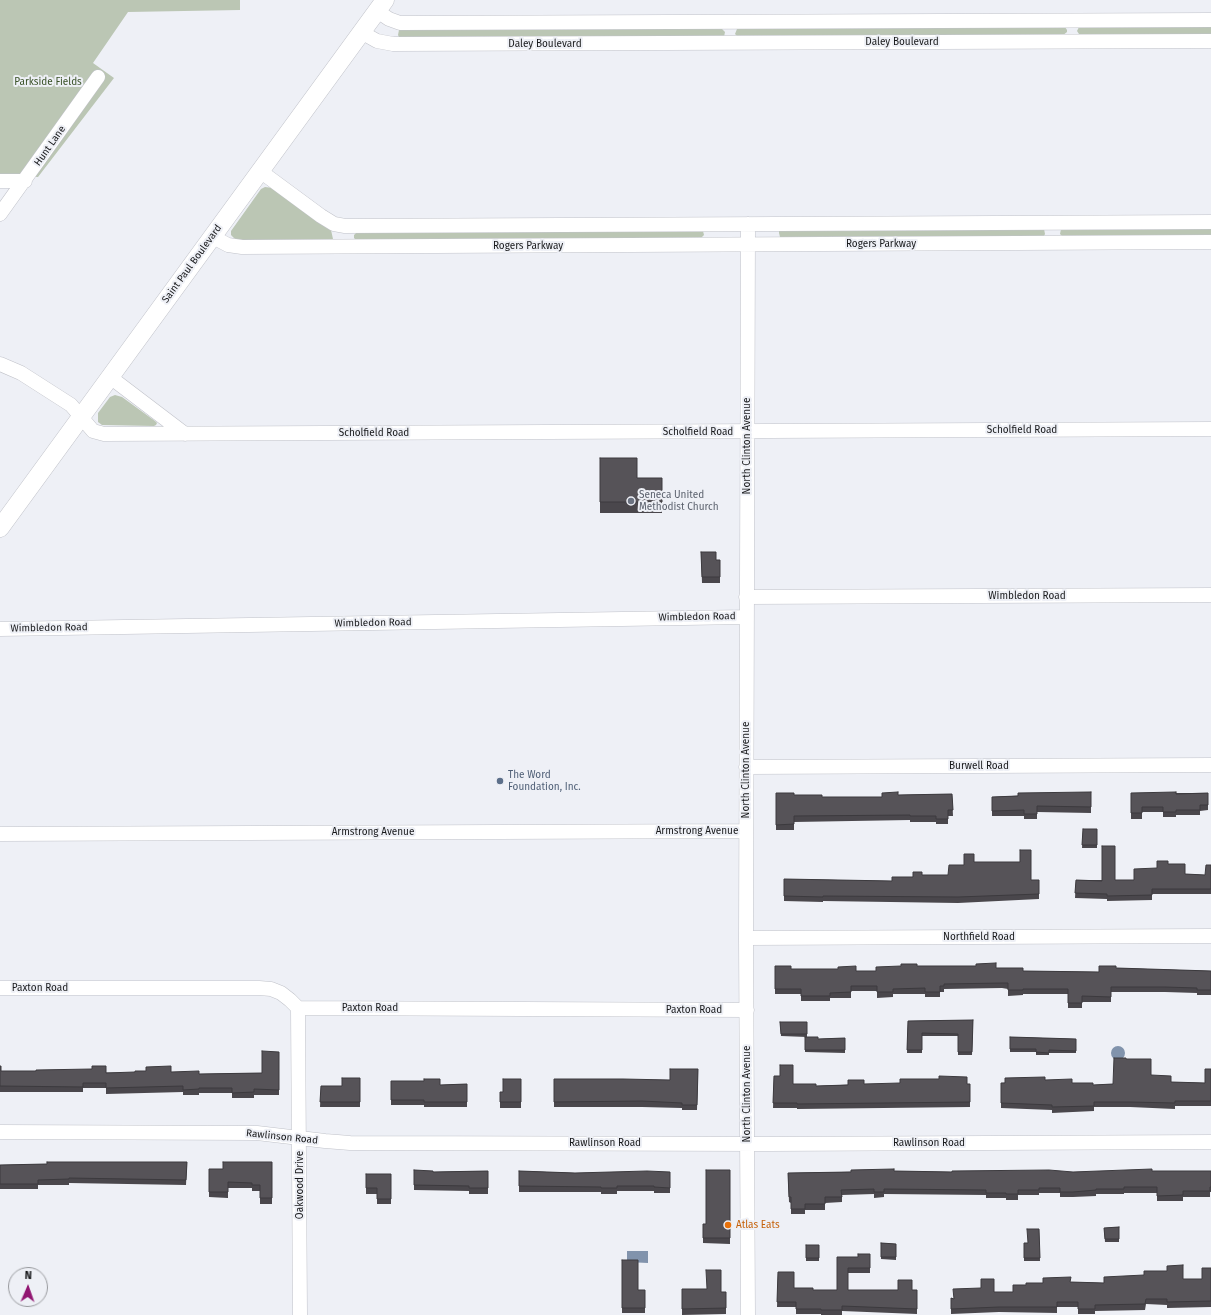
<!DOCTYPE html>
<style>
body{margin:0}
#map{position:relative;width:1211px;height:1315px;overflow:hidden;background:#eef0f6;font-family:"Fira Sans",sans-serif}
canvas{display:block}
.north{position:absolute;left:8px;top:1267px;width:40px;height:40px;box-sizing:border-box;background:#eef0f6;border:1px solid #989a9e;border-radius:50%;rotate:2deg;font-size:11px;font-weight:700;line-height:16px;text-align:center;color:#18191b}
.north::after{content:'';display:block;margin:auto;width:14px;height:18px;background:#911571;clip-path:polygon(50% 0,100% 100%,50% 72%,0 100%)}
</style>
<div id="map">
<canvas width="1211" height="1315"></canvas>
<div class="north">N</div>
</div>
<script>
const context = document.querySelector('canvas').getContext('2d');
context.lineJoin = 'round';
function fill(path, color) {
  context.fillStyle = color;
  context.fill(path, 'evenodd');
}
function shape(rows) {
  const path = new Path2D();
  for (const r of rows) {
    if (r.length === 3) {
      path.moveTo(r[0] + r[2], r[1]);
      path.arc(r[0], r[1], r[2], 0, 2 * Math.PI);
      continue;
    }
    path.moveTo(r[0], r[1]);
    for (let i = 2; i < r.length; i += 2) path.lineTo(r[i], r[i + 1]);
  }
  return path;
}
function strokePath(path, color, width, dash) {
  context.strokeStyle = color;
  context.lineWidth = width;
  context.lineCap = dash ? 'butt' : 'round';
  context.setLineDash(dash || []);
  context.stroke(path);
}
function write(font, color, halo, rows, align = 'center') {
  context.font = font + ' "Fira Sans",sans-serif';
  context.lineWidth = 4;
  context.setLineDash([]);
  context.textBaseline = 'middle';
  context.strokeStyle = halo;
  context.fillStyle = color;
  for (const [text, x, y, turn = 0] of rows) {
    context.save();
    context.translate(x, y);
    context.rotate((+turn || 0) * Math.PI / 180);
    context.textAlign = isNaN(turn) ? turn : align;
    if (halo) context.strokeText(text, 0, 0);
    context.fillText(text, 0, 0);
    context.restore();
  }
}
fill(shape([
 [0,0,240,0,240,10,128,12,93,63,114,78,38,177,0,175],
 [1211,25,1211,34,1082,35,1079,34,1077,31,1079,27],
 [1065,27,1067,30,1067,32,1062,36,737,36,735,34,737,29,740,28],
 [721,28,725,32,724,37,399,37,398,35,399,30,402,29],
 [265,187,273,188,331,230,333,239,330,241,237,241,231,235,231,231,261,189],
 [1211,227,1211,237,1062,236,1060,234,1061,229],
 [1044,229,1045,234,1044,236,780,237,779,233,779,231],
 [703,231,704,235,700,239,356,240,354,238,354,235,357,232],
 [115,395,122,397,155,421,157,423,156,425,154,426,102,425,98,422,98,413,110,397]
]), '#bbc6b4');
fill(shape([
 [1118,1053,7],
 [627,1251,648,1251,648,1263,627,1262]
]), '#8193ac');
const minor = shape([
 [377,11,389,19,400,23,1211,20],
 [361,32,377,41,393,44,1211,41],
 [260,171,321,216,334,224,345,226,1211,222],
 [0,181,25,181],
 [0,214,98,77],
 [748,224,746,938,748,1315],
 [213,237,228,245,242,247,1211,242],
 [0,364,21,373,71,405,93,431,104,434,1211,429],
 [110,377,185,434],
 [746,597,1211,595],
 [0,629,746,617],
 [746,767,1211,765],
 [0,834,746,831],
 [746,938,1211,936],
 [0,988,259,988,271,989,281,993,290,1000,298,1008,747,1010],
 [298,1008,300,1315],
 [0,1132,257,1133,325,1141,350,1143,766,1144,1211,1142]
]);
const major = shape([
 [0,528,385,0]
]);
strokePath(minor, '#c0c2c9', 15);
strokePath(major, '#c0c2c9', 19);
strokePath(minor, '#fff', 14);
strokePath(major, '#fff', 18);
fill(shape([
 [600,458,637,478,662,478,662,513,600,513],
 [701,552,716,560,720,560,720,583,702,583],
 [1091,792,1091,813,1037,812,1037,819,1024,819,1024,816,992,816,992,797],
 [776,793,794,795,822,797,882,797,898,795,952,794,953,816,948,816,948,824,936,824,936,822,910,822,910,820,794,822,794,830,776,830],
 [1131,793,1208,793,1208,810,1200,811,1200,815,1176,815,1176,817,1163,817,1163,812,1142,812,1142,819,1131,819],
 [1083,829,1097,829,1097,848,1082,848],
 [974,862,1031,880,1039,880,1039,899,958,903,823,901,823,902,784,901,784,879,892,881,922,875,948,875,964,865],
 [1168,864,1185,874,1205,875,1211,865,1211,894,1152,894,1152,900,1107,901,1107,899,1075,898,1076,880,1134,880],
 [775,966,791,969,856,971,876,971,917,966,996,968,1023,971,1099,972,1116,968,1211,971,1211,995,1197,995,1197,993,1165,992,1111,992,1111,1002,1082,1002,1082,1008,1068,1008,1068,994,1023,994,1023,995,1008,996,1008,989,1002,988,944,989,944,992,940,992,940,997,925,997,925,994,893,994,893,997,877,998,877,991,851,991,851,998,830,998,830,1001,801,1001,801,994,775,994],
 [973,1020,972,1055,958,1055,958,1036,922,1036,922,1053,907,1053,908,1021],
 [780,1022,807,1022,807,1037,781,1036],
 [805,1037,818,1039,845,1038,845,1053,805,1052],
 [1010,1037,1076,1039,1076,1053,1049,1053,1049,1055,1036,1055,1036,1052,1010,1052],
 [279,1052,279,1095,254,1095,254,1098,232,1098,232,1093,199,1093,199,1095,183,1095,183,1092,106,1094,106,1088,83,1088,83,1092,0,1092,0,1066,1,1071,199,1074,262,1073],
 [1126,1059,1151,1075,1171,1082,1205,1083,1211,1069,1211,1106,1175,1106,1175,1109,1130,1107,1094,1107,1094,1111,1052,1113,1052,1110,1001,1108,1001,1083,1045,1080,1072,1083,1093,1085,1113,1084],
 [698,1069,697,1110,682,1110,682,1108,642,1107,554,1107,554,1079,670,1080],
 [774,1076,793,1084,816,1086,864,1084,970,1084,970,1107,797,1109,797,1108,773,1108],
 [360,1078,360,1107,320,1107,321,1086,342,1086],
 [521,1079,521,1108,500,1108,500,1092,503,1092],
 [391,1081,440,1085,467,1084,467,1107,424,1107,424,1105,391,1105],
 [187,1162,186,1185,69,1183,69,1185,38,1185,38,1189,0,1189,0,1165],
 [272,1162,272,1204,260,1204,260,1191,252,1191,252,1188,228,1188,228,1198,209,1197,209,1169,223,1169],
 [414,1170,433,1172,488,1171,488,1194,469,1194,469,1191,414,1190],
 [730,1170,730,1244,703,1243,703,1224,706,1224],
 [519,1171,575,1173,670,1172,670,1193,654,1193,654,1191,617,1191,617,1194,601,1194,601,1192,519,1192],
 [894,1171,952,1172,1073,1172,1211,1171,1211,1192,1210,1192,1210,1197,1183,1197,1183,1201,1157,1201,1157,1193,1124,1193,1124,1194,1096,1194,1096,1196,1073,1197,1060,1197,1060,1193,1039,1193,1039,1195,1018,1195,1018,1200,1006,1200,1006,1198,986,1198,986,1195,884,1194,884,1197,874,1198,874,1194,842,1195,842,1202,825,1203,825,1210,805,1210,805,1214,791,1214,791,1203,789,1202,788,1173],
 [366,1174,391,1174,391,1204,377,1204,377,1194,366,1194],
 [1119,1227,1119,1242,1105,1242,1104,1228],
 [1039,1229,1040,1261,1024,1261,1024,1243,1028,1243],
 [881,1243,896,1244,896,1260,881,1259],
 [806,1245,819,1245,819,1261,806,1261],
 [870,1254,870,1273,848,1273,848,1290,917,1290,917,1314,842,1311,842,1315,821,1315,821,1314,796,1314,796,1307,777,1307,778,1272,794,1288,813,1290,837,1290,837,1257,858,1257],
 [622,1260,638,1290,645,1290,645,1313,622,1313],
 [1211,1268,1211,1307,1167,1308,1167,1305,1146,1304,1145,1310,1095,1311,1095,1314,1078,1314,1078,1307,1057,1307,1057,1313,999,1312,951,1314,951,1298,953,1299,994,1292,1013,1292,1026,1285,1070,1282,1104,1283,1183,1279,1202,1279],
 [682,1289,707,1289,721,1292,726,1292,726,1314,682,1315]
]), '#4a474c');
const building = shape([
 [600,458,637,458,637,478,662,478,662,502,600,502,600,458],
 [701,552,716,552,716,560,720,560,720,577,702,577,701,552],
 [898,792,898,795,952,794,953,810,948,810,948,819,936,819,936,816,910,816,910,815,794,816,794,824,776,825,776,793,794,793,794,795,822,795,822,797,882,797,882,793,898,792],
 [1091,792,1091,807,1037,806,1037,814,1024,814,1024,810,992,811,992,797,1018,796,1018,793,1091,792],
 [1176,792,1176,794,1208,793,1208,805,1200,805,1200,810,1176,810,1176,812,1163,812,1163,807,1142,807,1142,813,1131,813,1131,793,1176,792],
 [1083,829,1097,829,1097,845,1082,845,1083,829],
 [1102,846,1115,846,1115,880,1134,880,1134,869,1157,868,1157,861,1168,861,1168,864,1185,864,1185,874,1205,875,1206,865,1211,865,1211,889,1152,889,1152,895,1107,896,1107,894,1075,893,1076,880,1102,881,1102,846],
 [1020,850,1031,850,1031,880,1039,880,1039,894,958,897,823,896,823,897,784,896,784,879,892,881,892,877,913,877,913,872,922,872,922,875,948,875,949,865,964,865,964,854,974,854,974,862,1020,862,1020,850],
 [996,963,996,968,1023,968,1023,971,1099,972,1099,966,1116,966,1116,968,1211,971,1211,990,1197,990,1197,988,1165,987,1111,987,1111,997,1082,996,1082,1003,1068,1003,1068,989,1023,989,1023,990,1008,990,1008,983,1002,983,944,984,944,986,940,986,940,992,925,992,925,988,893,989,893,992,877,992,877,986,851,986,851,992,830,993,830,996,801,996,801,989,775,989,775,966,791,966,791,969,838,969,838,967,856,966,856,971,876,971,876,967,901,966,901,964,917,964,917,966,976,966,976,964,996,963],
 [973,1020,972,1052,958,1052,958,1034,922,1033,922,1050,907,1050,908,1021,973,1020],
 [780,1022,807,1022,807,1034,781,1034,780,1022],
 [805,1037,818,1037,818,1039,845,1038,845,1050,805,1050,805,1037],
 [1010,1037,1076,1039,1076,1051,1049,1050,1049,1053,1036,1052,1036,1049,1010,1049,1010,1037],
 [262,1051,279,1052,279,1090,254,1089,254,1092,232,1093,232,1088,199,1088,199,1089,183,1090,183,1086,106,1088,106,1083,83,1083,83,1087,0,1086,0,1066,1,1066,1,1071,36,1071,36,1070,92,1069,92,1066,106,1066,106,1073,135,1072,135,1071,146,1071,146,1067,171,1066,171,1072,199,1071,199,1074,262,1073,262,1051],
 [1114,1058,1126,1058,1126,1059,1151,1059,1151,1075,1171,1076,1171,1082,1205,1083,1205,1069,1211,1069,1211,1101,1175,1101,1175,1103,1130,1102,1094,1102,1094,1106,1052,1107,1052,1105,1001,1103,1001,1083,1005,1083,1005,1078,1045,1077,1045,1080,1072,1079,1072,1083,1093,1083,1093,1085,1113,1084,1114,1058],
 [780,1065,793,1065,793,1084,816,1084,816,1086,848,1085,848,1080,864,1080,864,1084,900,1083,900,1079,939,1079,939,1076,967,1077,967,1084,970,1084,970,1102,797,1104,797,1103,773,1103,774,1076,780,1076,780,1065],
 [670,1069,698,1069,697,1105,682,1105,682,1103,642,1101,554,1102,554,1079,623,1079,670,1080,670,1069],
 [342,1078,360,1078,360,1102,320,1102,321,1086,342,1086,342,1078],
 [424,1079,440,1079,440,1085,467,1084,467,1102,424,1102,424,1100,391,1100,391,1081,424,1081,424,1079],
 [503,1079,521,1079,521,1102,500,1102,500,1092,503,1092,503,1079],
 [47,1162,187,1162,186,1180,69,1178,69,1179,38,1180,38,1184,0,1184,0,1165,47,1164,47,1162],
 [223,1162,272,1162,272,1198,260,1198,260,1185,252,1185,252,1183,228,1182,228,1192,209,1192,209,1169,223,1169,223,1162],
 [894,1169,894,1171,952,1172,952,1171,1049,1170,1073,1172,1152,1169,1152,1171,1211,1171,1211,1187,1210,1187,1210,1191,1183,1191,1183,1195,1157,1196,1157,1187,1124,1187,1124,1189,1096,1189,1096,1190,1073,1192,1060,1192,1060,1188,1039,1188,1039,1190,1018,1190,1018,1194,1006,1194,1006,1193,986,1193,986,1190,884,1189,884,1192,874,1192,874,1189,841,1190,842,1197,825,1197,825,1204,805,1204,805,1209,791,1209,791,1197,789,1197,788,1173,851,1172,851,1170,894,1169],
 [414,1170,433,1171,433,1172,488,1171,488,1188,469,1188,469,1186,414,1185,414,1170],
 [706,1170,730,1170,730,1238,703,1238,703,1224,706,1224,706,1170],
 [519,1171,575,1173,647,1171,670,1172,670,1188,654,1187,654,1186,617,1186,617,1188,601,1188,601,1187,519,1186,519,1171],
 [366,1174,391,1174,391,1199,377,1199,377,1188,366,1188,366,1174],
 [1119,1227,1119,1239,1105,1239,1104,1228,1119,1227],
 [1027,1229,1039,1229,1040,1258,1024,1258,1024,1243,1028,1243,1027,1229],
 [881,1243,896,1244,896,1257,881,1257,881,1243],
 [806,1245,819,1245,819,1258,806,1258,806,1245],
 [858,1254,870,1254,870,1268,848,1268,848,1290,898,1290,898,1280,912,1280,912,1290,917,1290,917,1309,842,1306,842,1310,821,1310,821,1309,796,1309,796,1302,777,1302,778,1272,794,1272,794,1288,813,1288,813,1290,837,1290,837,1257,858,1257,858,1254],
 [622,1260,638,1260,638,1290,645,1290,645,1308,622,1308,622,1260],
 [1183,1265,1183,1279,1202,1279,1202,1268,1211,1268,1211,1301,1167,1302,1167,1299,1146,1299,1145,1304,1095,1305,1095,1309,1078,1309,1078,1302,1057,1302,1057,1307,999,1307,951,1309,951,1298,954,1299,953,1289,981,1288,981,1279,994,1279,994,1292,1013,1292,1013,1285,1026,1285,1026,1283,1043,1283,1043,1278,1071,1277,1070,1282,1104,1283,1104,1277,1144,1275,1144,1271,1167,1271,1167,1266,1183,1265],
 [706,1270,721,1270,721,1292,726,1292,726,1308,682,1309,682,1289,707,1289,706,1270]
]);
fill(building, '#565358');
strokePath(building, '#3c3a3e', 1);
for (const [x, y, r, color] of [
 [631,501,4,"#6b7280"],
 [500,781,4,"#5c6f8a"],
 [728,1225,4,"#e8710a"]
]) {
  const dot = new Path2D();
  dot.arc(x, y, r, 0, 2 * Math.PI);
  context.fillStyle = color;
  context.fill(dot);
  strokePath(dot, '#eef0f6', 1.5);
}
write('10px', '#18191b', '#eef0f6', [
 ["Daley Boulevard",902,42],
 ["Daley Boulevard",545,44],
 ["Hunt Lane",50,146,-55],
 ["Rogers Parkway",881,244],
 ["Rogers Parkway",528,246],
 ["Saint Paul Boulevard",192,264,-54],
 ["Scholfield Road",1022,430],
 ["Scholfield Road",698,432],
 ["Scholfield Road",374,433],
 ["North Clinton Avenue",747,446,-90],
 ["Wimbledon Road",1027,596],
 ["Wimbledon Road",697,617,-1],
 ["Wimbledon Road",373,623,-1],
 ["Wimbledon Road",49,628,-1],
 ["Burwell Road",979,766],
 ["North Clinton Avenue",746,770,-90],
 ["Armstrong Avenue",697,831],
 ["Armstrong Avenue",373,832],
 ["Northfield Road",979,937],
 ["Paxton Road",40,988],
 ["Paxton Road",370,1008],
 ["Paxton Road",694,1010],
 ["North Clinton Avenue",747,1094,-90],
 ["Rawlinson Road",282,1137,6],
 ["Rawlinson Road",605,1143],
 ["Rawlinson Road",929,1143],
 ["Oakwood Drive",300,1185,-90]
]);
write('10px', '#385026', '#eef0f6', [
 ["Parkside Fields",48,82]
]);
write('10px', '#5b616d', '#eef0f6', [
 ["Seneca United",639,495],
 ["Methodist Church",639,507]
], 'left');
write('10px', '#4e5e75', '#eef0f6', [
 ["The Word",508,775],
 ["Foundation, Inc.",508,787]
], 'left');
write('10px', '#c56008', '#eef0f6', [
 ["Atlas Eats",736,1225]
], 'left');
</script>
